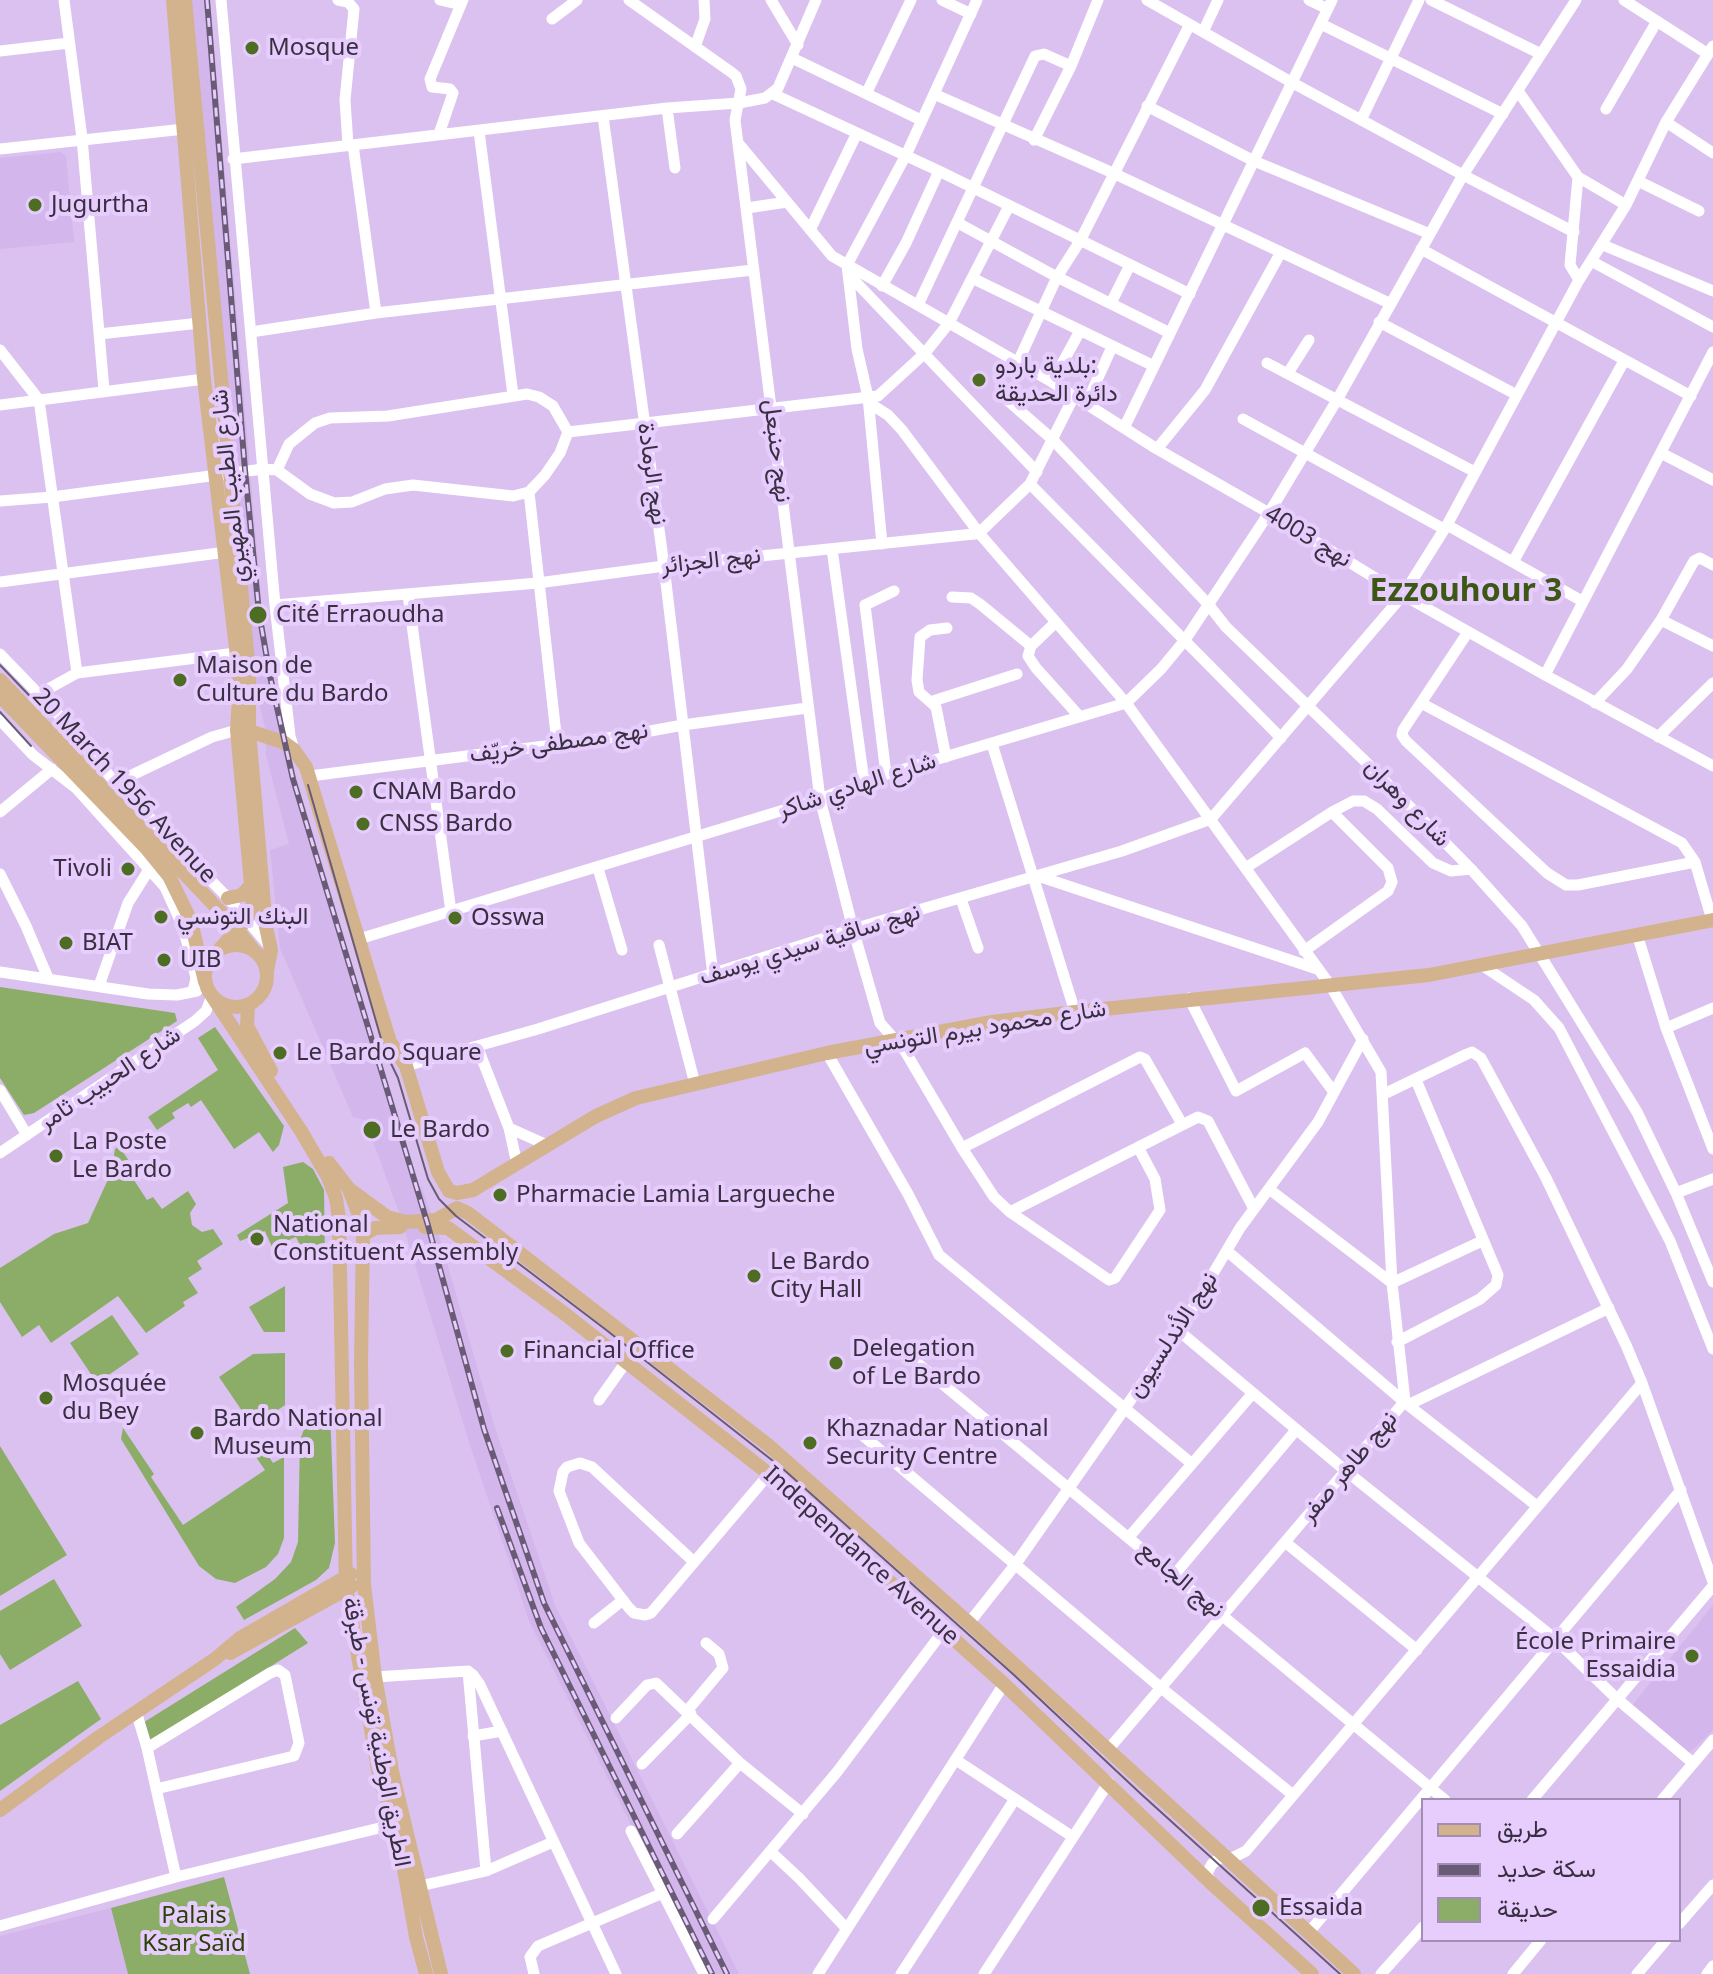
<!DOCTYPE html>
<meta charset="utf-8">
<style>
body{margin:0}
#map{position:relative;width:1713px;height:1974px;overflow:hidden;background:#dac1ef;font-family:"Noto Sans",Vazirmatn,sans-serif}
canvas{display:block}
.legend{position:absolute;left:1421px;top:1798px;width:260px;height:144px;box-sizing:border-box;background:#e7cdfd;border:2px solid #a18eb2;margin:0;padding:10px 14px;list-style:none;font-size:24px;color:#392f41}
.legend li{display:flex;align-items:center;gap:16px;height:40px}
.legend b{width:40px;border:2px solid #a18eb2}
</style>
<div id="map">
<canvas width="1713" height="1974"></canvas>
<ul class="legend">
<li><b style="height:10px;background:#d2b38d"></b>طريق</li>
<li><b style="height:10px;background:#695b75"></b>سكة حديد</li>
<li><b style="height:22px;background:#8cad67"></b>حديقة</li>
</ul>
</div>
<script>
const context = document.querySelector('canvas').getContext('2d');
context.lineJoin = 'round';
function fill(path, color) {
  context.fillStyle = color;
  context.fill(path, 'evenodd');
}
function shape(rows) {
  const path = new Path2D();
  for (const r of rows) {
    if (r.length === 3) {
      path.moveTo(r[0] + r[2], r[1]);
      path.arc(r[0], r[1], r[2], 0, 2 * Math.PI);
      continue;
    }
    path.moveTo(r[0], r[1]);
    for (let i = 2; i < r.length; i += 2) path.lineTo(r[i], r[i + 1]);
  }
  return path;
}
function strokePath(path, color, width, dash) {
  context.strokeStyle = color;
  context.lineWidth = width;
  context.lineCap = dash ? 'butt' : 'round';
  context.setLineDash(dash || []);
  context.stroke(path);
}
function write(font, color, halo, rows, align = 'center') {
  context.font = font + ' "Noto Sans",Vazirmatn,sans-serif';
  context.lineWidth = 8;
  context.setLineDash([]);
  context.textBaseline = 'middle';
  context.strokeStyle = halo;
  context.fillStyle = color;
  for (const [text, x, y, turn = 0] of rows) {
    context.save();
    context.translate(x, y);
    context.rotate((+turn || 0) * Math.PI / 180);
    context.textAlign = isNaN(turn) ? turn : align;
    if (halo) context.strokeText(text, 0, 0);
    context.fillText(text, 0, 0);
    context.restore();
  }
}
fill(shape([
 [191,0,210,0,262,610,272,672,291,761,417,1187,421,1186,438,1232,494,1425,555,1605,739,1974,706,1974,529,1621,469,1442,399,1212,365,1120,353,1117,280,948,270,850,289,844,266,755,265,728,253,676],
 [61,152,66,156,74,242,0,249,0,158],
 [1713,1605,1713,1730,1688,1754,1631,1707],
 [111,1908,128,1974,0,1974,0,1936]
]), '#d3b6eb');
fill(shape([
 [0,987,175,1013,177,1021,34,1113,24,1115,0,1078],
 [215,1027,284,1126,279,1145,273,1152,259,1132,234,1149,201,1100,191,1107,188,1103,172,1113,175,1118,157,1130,148,1117,218,1070,198,1038],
 [119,1146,129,1161,124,1165,147,1200,153,1197,162,1209,188,1191,196,1204,190,1213,192,1225,202,1232,213,1229,223,1244,197,1261,202,1269,188,1278,198,1293,183,1302,185,1306,146,1333,118,1296,51,1343,39,1325,22,1337,0,1302,0,1268,54,1234,88,1223,111,1173,115,1149],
 [303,1162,313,1169,324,1190,325,1259,317,1258,313,1252,302,1249,296,1237,272,1247,265,1231,240,1241,237,1235,288,1203,283,1167],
 [285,1286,285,1332,264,1332,249,1307],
 [112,1315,139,1354,97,1383,70,1343],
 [285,1353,285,1405,253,1427,219,1377,253,1354],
 [330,1409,335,1543,329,1568,316,1580,244,1620,236,1607,275,1579,291,1562,298,1542,300,1440,306,1424,318,1413],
 [123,1428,154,1474,151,1477,183,1525,265,1470,249,1447,258,1441,273,1463,284,1457,284,1538,278,1554,266,1567,235,1583,216,1579,199,1566,121,1439],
 [0,1446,67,1555,0,1596],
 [54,1579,82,1626,10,1670,0,1654,0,1611],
 [295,1628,308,1643,148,1743,141,1724],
 [78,1681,101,1719,0,1791,0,1725],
 [224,1877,250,1974,128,1974,111,1908]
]), '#8cad67');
strokePath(shape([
 [64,0,82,138,104,390],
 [221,0,275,605,290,736,294,750],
 [338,0,348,2,354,9,345,100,348,145],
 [440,0,453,3,463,0],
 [629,0,731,72,736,76,741,89,735,120,820,799,853,929,880,1023,905,1051,962,1148,994,1197,1010,1212,1109,1280,1115,1278,1160,1210,1155,1179,1138,1147],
 [771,0,798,45],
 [942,0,971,14],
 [1147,0,1291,82,1463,175,1574,232],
 [1309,0,1328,9],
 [1431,0,1541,54],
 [1624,0,1708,54],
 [552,19,577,0],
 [1321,24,1503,114],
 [1203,32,1218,0],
 [695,47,705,19,704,0],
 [0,51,69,43],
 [792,58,921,120],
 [1518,91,1578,177,1570,265,1579,280],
 [867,92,911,0],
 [773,94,939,171,1190,294],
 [934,94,1113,173,1389,303],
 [1147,106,1254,161,1430,234],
 [667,108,675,168],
 [1606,109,1657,21],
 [603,116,664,566,713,975],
 [1361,120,1419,0],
 [1666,122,1713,153],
 [479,131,513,395],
 [439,134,453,93,450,89,432,87,430,79,462,2],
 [1034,140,1071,66,1098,0],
 [739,144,832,256,1052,382,1157,449,1269,513,1403,595,1545,675,1713,766],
 [353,145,376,313],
 [0,149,184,129],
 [233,159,667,108,739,103,765,98,778,88,816,0],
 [1578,177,1626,205],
 [1638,181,1699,211],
 [747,208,787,202],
 [958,223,1057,277,1170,333],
 [810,230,857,133],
 [1603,245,1713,291],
 [1421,249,1691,396],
 [1593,262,1713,327],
 [850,276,1037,472],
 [972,278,1154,366],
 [882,286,906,243,939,171],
 [1111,303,1130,265],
 [918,305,1035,56,1044,54,1071,66],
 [1379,322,1517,395],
 [251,332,376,313,753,270],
 [99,334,200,323],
 [0,350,39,400,77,673],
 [1018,362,1057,277,1080,241,1189,26],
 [1267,363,1475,472],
 [1288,373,1309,340],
 [1052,382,1080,331],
 [1004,397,1052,439,1208,604,1226,627,1368,764,1471,869,1522,926,1637,1112,1676,1193,1713,1282],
 [869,403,888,415,902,430,979,533,1126,703,1330,985,1381,1072,1392,1283,1405,1401,1107,1751],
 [1086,404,1112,347],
 [0,405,204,379],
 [1243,419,1444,529],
 [1124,428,1332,0],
 [568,432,878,396,925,353,949,323,1009,206],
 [1157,449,1205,390,1281,252],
 [1661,453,1713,480],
 [277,470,289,444,315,423,330,418,388,416,527,394,539,397,553,406,568,432],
 [1030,484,1281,738],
 [529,492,557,743],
 [0,501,52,497,263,469,277,470,310,494,334,503,352,502,385,489,413,485,513,496,529,492,545,475,560,453,568,432],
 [1447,525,1582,601],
 [882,544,868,397,857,349,847,265,906,155,977,0],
 [832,549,864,781],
 [1513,562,1624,361],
 [1713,565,1700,558,1694,561,1661,620,1713,646],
 [0,582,226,552],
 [408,595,451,912],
 [952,597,971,598,980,604,1031,646],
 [275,605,538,583,664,566,974,534,979,533,1030,484,1074,396],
 [1056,622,1031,646,1028,656,1036,668,1080,717],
 [1468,632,1403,730,1402,735,1406,741,1547,873,1566,885,1578,885,1695,862],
 [0,654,56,712,115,782,228,898,270,947],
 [1545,675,1713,352],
 [39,694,77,673,236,653],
 [933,701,1017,674],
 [1421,703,1682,843,1695,862,1712,920],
 [1595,703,1627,669,1661,620],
 [0,720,33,755,77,789,165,887,183,927,196,978,193,992],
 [1658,737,1713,683],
 [992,744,1075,1012],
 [946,757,936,707,919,692,917,680,920,637,930,630,947,628],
 [886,774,865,605,894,591],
 [310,776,623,736,683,725,807,708],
 [113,784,212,737,237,730],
 [0,812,52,769],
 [1332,812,1353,801,1364,801,1377,809,1433,863,1451,871,1471,869],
 [1247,867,1332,812,1388,868,1392,882,1388,891,1304,951],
 [598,868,622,950],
 [0,874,26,926,48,978],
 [1038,876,1317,969],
 [961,899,978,948],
 [1637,934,1666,1028,1713,1149],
 [359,939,820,799,864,781,1126,703,1161,669,1185,640,1269,513,1337,400,1463,175,1576,0],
 [659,945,695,1084],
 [1483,966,1534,1000,1559,1028,1670,1241,1713,1349],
 [0,972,148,994,177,995,197,991],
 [99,986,128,903,150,868],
 [1189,998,1236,1091,1305,1053,1333,1091],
 [1666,1028,1713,1008],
 [477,1046,509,1128,517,1164],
 [827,1053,908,1194,939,1255,1191,1463],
 [406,1066,538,1029,853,929,1122,851,1211,819,1403,595,1447,525,1579,280,1626,205,1666,122,1713,46],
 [0,1090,27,1135],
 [1384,1094,1467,1054,1472,1052,1481,1058,1546,1178,1626,1345,1642,1383,1713,1582],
 [509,1128,547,1145],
 [962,1148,1140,1057,1145,1059,1182,1124],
 [0,1153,195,1021,206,1011,212,996],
 [1269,1189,1392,1283,1482,1241],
 [1676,1193,1713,1179],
 [1010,1212,1198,1117,1208,1121,1254,1209],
 [1227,1251,1408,1405,1537,1506],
 [1179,1331,1346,1471,1554,1638,1616,1698,1693,1763],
 [1397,1342,1480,1299,1496,1285,1498,1275,1416,1080],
 [916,1362,1445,1800],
 [599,1400,626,1362],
 [1408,1405,1609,1308],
 [847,1422,1160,1687,1293,1795],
 [1129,1537,1253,1393],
 [1285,1542,1417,1650],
 [694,1562,592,1467,580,1463,567,1467,563,1472,559,1491,579,1543,629,1608,634,1613,645,1615,651,1613,769,1474],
 [1175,1574,1296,1430],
 [594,1623,623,1600],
 [969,1623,1015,1565,1179,1331,1240,1228,1318,1122,1363,1039],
 [468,1671,486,1871],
 [375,1677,468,1671,473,1675,480,1685,616,1974],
 [136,1711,147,1748,176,1877],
 [687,1711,723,1668,719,1654,706,1643],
 [616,1718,647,1685,656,1683,740,1763,803,1814],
 [473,1736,502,1731],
 [147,1748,270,1673,278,1670,285,1675,299,1743,294,1756,156,1789],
 [956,1760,1073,1837],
 [642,1764,691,1714],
 [1532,1800,1713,1586],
 [1662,1800,1713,1740],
 [631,1831,704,1974],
 [677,1834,740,1763],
 [771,1852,799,1878,846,1928],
 [1210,1882,1207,1873,1212,1864,1220,1858,1232,1858,1246,1851,1642,1383],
 [420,1886,486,1871,553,1842],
 [713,1919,837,1772,944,1630],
 [1679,1924,1713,1885],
 [0,1926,176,1877,396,1824],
 [1310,1931,1681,1490],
 [534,1974,530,1957,538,1946,663,1893],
 [818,1974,1004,1684],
 [901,1974,1015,1799],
 [984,1974,1109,1782],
 [1381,1974,1423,1927],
 [1513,1974,1541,1940],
 [1637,1974,1666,1940],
 [1707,1974,1713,1966]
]), '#fff', 11);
strokePath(shape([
 [173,0,204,379,240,682,237,730,253,906,246,920,219,950],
 [185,0,249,672,249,731,266,927,271,950,267,971],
 [0,680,237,929,254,951],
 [0,696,147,849,169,876,191,921,205,982],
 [237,730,249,731,283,742,294,750,306,767,390,1042,406,1066,438,1172,449,1191,457,1193,473,1190,596,1116,636,1098,827,1053,992,1022,1075,1012,1429,975,1713,920],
 [228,898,242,895,251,885],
 [236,976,31],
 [212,996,301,1131,328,1177,336,1198,339,1218,346,1588,380,1780,396,1824,416,1937,426,1974],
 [248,1005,247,1026,271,1071],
 [329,1163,349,1189,360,1218,363,1235,361,1363,364,1585,375,1677,393,1776,441,1974],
 [349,1189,387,1217,406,1222,436,1220,457,1208,468,1213,768,1445,969,1623,1354,1974],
 [425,1227,448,1228,565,1314,769,1474,1004,1684,1210,1882,1312,1974],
 [363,1235,375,1228,400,1227],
 [230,1653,352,1586],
 [0,1810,99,1737,215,1659,240,1638,351,1574]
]), '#d2b38d', 14);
strokePath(shape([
 [0,665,47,714],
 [0,712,31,746],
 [308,785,384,1049,398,1078,428,1179,439,1199,456,1216,605,1329,782,1468,1014,1675,1141,1794,1340,1974]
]), '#695b75', 2);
const rail = shape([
 [207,0,245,470,259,613,270,676,293,779,427,1222,484,1429,544,1603,727,1974],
 [497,1508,541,1628,712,1974]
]);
strokePath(rail, '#695b75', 6);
strokePath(rail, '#e7cdfd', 3, [9]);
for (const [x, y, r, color] of [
 [252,48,8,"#4d6d23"],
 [35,205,8,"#4d6d23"],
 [979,380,8,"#4d6d23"],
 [258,615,10,"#4d6d23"],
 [180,680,8,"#4d6d23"],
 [356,792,8,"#4d6d23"],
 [363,824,8,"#4d6d23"],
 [128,869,8,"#4d6d23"],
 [161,917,8,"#4d6d23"],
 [455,918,8,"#4d6d23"],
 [66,943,8,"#4d6d23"],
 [164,960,8,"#4d6d23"],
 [280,1053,8,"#4d6d23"],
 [372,1130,10,"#4d6d23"],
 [56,1156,8,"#4d6d23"],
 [500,1195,8,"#4d6d23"],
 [257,1239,8,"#4d6d23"],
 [754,1276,8,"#4d6d23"],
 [507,1351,8,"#4d6d23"],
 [836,1363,8,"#4d6d23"],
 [46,1398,8,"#4d6d23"],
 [197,1433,8,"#4d6d23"],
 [810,1443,8,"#4d6d23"],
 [1692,1656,8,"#4d6d23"],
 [1261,1908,10,"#4d6d23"]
]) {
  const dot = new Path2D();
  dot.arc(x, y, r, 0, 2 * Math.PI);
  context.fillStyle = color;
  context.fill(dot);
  strokePath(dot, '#e7cdfd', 3);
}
write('24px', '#392f41', '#e7cdfd', [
 ["Mosque",268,48],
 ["Jugurtha",51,205],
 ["بلدية باردو:",995,366],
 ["دائرة الحديقة",995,394],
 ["Cité Erraoudha",276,615],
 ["Maison de",196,666],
 ["Culture du Bardo",196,694],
 ["CNAM Bardo",372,792],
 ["CNSS Bardo",379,824],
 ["Tivoli",112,869,"right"],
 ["البنك التونسي",177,917],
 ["Osswa",471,918],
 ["BIAT",82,943],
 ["UIB",180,960],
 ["Le Bardo Square",296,1053],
 ["Le Bardo",390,1130],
 ["La Poste",72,1142],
 ["Le Bardo",72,1170],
 ["Pharmacie Lamia Largueche",516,1195],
 ["National",273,1225],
 ["Constituent Assembly",273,1253],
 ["Le Bardo",770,1262],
 ["City Hall",770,1290],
 ["Delegation",852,1349],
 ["of Le Bardo",852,1377],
 ["Financial Office",523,1351],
 ["Mosquée",62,1384],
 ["du Bey",62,1412],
 ["Bardo National",213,1419],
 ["Museum",213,1447],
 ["Khaznadar National",826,1429],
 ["Security Centre",826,1457],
 ["École Primaire",1676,1642,"right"],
 ["Essaidia",1676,1670,"right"],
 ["Essaida",1279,1908]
], 'left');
write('24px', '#392f41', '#e7cdfd', [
 ["نهج حنبعل",777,451,83],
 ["نهج الرمادة",652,474,82],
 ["شارع الطيب المهيري",230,486,-96],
 ["نهج 4003",1308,537,31],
 ["نهج الجزائر",711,561,-6],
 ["نهج مصطفى خريّف",559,743,-8],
 ["20 March 1956 Avenue",124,786,47],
 ["شارع الهادي شاكر",857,786,-18],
 ["شارع وهران",1407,803,46],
 ["نهج ساقية سيدي يوسف",810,945,-17],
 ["شارع محمود بيرم التونسي",985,1028,-9],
 ["شارع الحبيب ثامر",110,1079,-34],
 ["نهج الأندلسيون",1173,1335,-57],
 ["نهج طاهر صفر",1349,1467,-50],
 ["Independance Avenue",861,1556,42],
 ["نهج الجامع",1181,1580,40],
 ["الطريق الوطنية تونس - طبرقة",376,1732,79]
]);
write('24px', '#2a4206', '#e7cdfd', [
 ["Palais",194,1916],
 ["Ksar Saïd",194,1944]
]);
write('bold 32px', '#3c5814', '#e7cdfd', [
 ["Ezzouhour 3",1466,592]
]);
</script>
